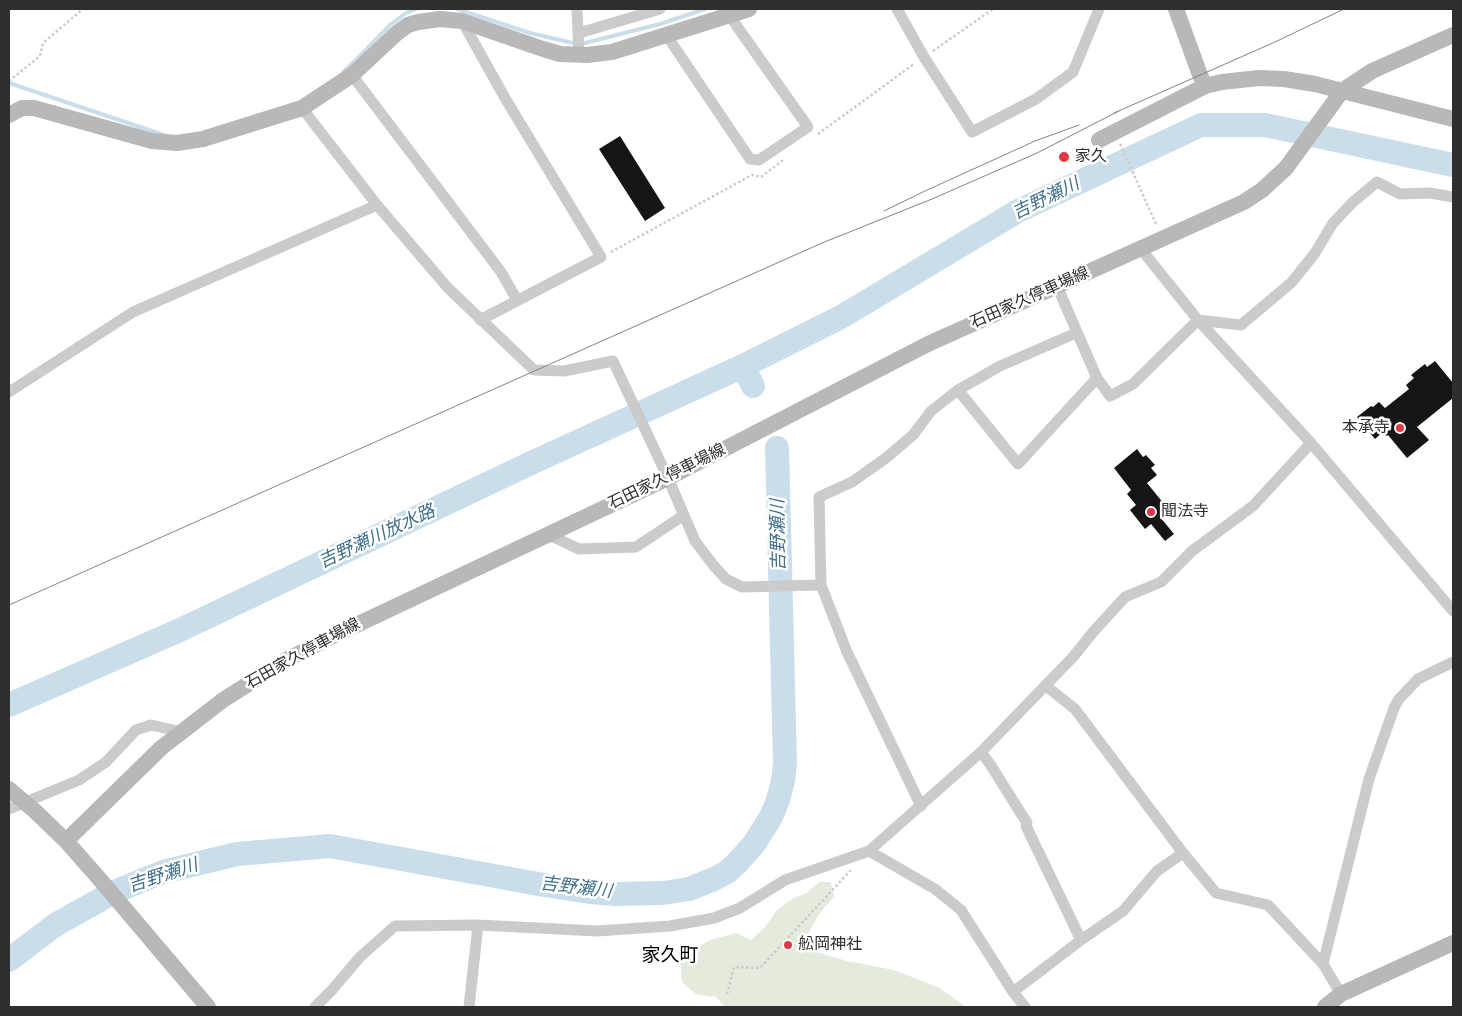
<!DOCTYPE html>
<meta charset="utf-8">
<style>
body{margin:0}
#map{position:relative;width:1462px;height:1016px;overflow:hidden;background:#fff;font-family:"Space Grotesk",sans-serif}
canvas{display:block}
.frame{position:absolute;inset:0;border:10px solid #2e2e2e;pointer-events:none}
</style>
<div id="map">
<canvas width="1462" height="1016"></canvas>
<div class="frame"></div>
</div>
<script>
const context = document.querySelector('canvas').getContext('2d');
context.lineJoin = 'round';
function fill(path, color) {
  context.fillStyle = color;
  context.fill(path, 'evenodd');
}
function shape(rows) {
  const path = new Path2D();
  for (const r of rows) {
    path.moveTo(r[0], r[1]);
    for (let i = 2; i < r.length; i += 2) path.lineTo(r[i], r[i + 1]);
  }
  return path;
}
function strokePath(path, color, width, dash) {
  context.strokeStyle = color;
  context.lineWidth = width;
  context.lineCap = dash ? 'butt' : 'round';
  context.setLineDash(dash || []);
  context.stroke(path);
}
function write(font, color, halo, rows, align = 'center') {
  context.font = font + ' "Space Grotesk","Noto Sans JP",sans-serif';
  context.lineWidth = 5;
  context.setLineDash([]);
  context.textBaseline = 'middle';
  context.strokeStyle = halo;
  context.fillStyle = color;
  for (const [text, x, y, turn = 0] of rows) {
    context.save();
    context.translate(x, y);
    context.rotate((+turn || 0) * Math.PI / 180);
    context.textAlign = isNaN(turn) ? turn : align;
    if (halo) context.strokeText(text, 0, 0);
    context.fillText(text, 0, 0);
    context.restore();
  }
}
fill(shape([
 [819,882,831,882,834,897,819,914,809,932,806,940,812,951,847,961,894,970,940,988,966,1007,725,1007,716,997,696,994,682,982,680,961,694,949,710,940,736,933,751,940,765,927,777,910,792,899,807,893]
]), '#e4ebdc');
strokePath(shape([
 [457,9,530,33,573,43,585,43,660,24,705,9],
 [343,72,357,59,390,25,406,13,416,9],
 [9,83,164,135]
]), '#c9deea', 4);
strokePath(shape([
 [753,386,743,366,841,317,1018,211,1201,125,1265,125,1453,165],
 [9,705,180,630,529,464,743,366],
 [9,960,55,925,114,892,163,872,237,854,330,846,544,885,590,892,615,894,663,893,689,889,714,879,727,872,737,863,754,844,771,817,778,800,783,781,785,764,777,448]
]), '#c9deea', 24);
fill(shape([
 [620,136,665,208,645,221,599,149],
 [1435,361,1453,383,1453,398,1417,427,1429,440,1407,458,1388,435,1386,436,1383,432,1375,439,1357,417,1371,406,1373,407,1379,402,1385,408,1409,389,1406,385,1414,378,1411,375,1425,364,1427,367],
 [1137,449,1143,457,1146,455,1155,465,1151,468,1157,475,1147,483,1169,510,1160,517,1174,534,1165,541,1151,524,1145,529,1130,510,1136,505,1127,494,1131,490,1114,468]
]), '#151515');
strokePath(shape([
 [933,51,993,9],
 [9,81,40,56,43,43,83,9],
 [818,134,914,64],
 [1120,144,1157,226],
 [611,252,752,175,761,177,783,160],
 [727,994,734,967,760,968,851,870]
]), '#cbcbcb', 2.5, [2.5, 2.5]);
strokePath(shape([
 [577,9,579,55],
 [897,9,924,57,972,132,1036,99,1073,72,1099,9],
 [462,21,505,98,601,257,480,320],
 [579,33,660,9],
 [667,36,750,159,759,160,808,127,729,15],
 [352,75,501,272,517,300],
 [302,108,377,205,448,288,534,370,564,371,613,361,668,478,695,541,714,566,726,579,742,587,821,585],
 [1141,249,1198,320,1311,443,1453,611],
 [1057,286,1097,378,1110,396,1133,384,1198,320,1241,325,1292,282,1315,253,1333,223,1353,202,1377,182,1400,194,1430,193,1453,197],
 [958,390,1018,464,1097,378],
 [9,392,133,312,377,205],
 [549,535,579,549,636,547,684,515],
 [1046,686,1075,709,1183,853,1216,893,1268,905,1323,964,1341,994],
 [981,752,990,764,1027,823,1026,826,1081,940],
 [921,806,847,652,821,585,819,497,852,482,886,458,913,435,931,411,958,390,1000,366,1076,333],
 [9,809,79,780,106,762,136,730,151,725,182,732],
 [869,851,935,889,961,910,1013,992,1025,1007],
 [1323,964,1369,779,1394,708,1399,699,1418,679,1453,662],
 [1013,992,1081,940,1123,911,1157,871,1183,853],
 [315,1007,332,990,360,957,395,926,478,925,597,931,670,926,714,918,740,908,785,880,869,851,981,752,1073,657,1094,631,1125,597,1161,582,1192,551,1253,506,1311,443],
 [469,1007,478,925]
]), '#cbcbcb', 11);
strokePath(shape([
 [1176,9,1200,75,1205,86],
 [9,115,22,108,34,108,152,141,177,143,203,139,302,108,352,75,397,33,408,25,418,22,440,19,462,21,543,49,560,54,587,55,612,52,749,9],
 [1099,140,1205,86,1222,82,1259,78,1284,79,1315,84,1453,119],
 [36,812,66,841,103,883,208,1007],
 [66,841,161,748,223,700,288,659,335,635,668,478,928,344,1244,202,1262,190,1286,168,1342,91,1372,71,1453,35],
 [1325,1007,1341,994,1453,943]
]), '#b8b8b8', 16);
strokePath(shape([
 [1114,113,1275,42,1344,9],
 [884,211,925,191,1035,141,1079,125],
 [9,605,822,243,932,199,1037,153,1119,111]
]), '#838383', 1);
strokePath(shape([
 [9,789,36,812]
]), '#b8b8b8', 16);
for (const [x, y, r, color] of [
 [1064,157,6,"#de3746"],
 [1400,428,5,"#de3746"],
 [1151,512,5,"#de3746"],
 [788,945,5,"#de3746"]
]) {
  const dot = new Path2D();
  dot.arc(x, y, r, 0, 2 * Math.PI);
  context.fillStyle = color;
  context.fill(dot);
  strokePath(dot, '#fff', 2);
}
write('16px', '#2e2e2e', '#fff', [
 ["家久",1075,157],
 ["本承寺",1390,428,"right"],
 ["聞法寺",1161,512],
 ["舩岡神社",798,945]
], 'left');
write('16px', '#2e2e2e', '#fff', [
 ["石田家久停車場線",1030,298,-24],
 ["石田家久停車場線",667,477,-26],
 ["石田家久停車場線",303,654,-29]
]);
write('italic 18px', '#3f708d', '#fff', [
 ["吉野瀬川",1046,199,-26],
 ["吉野瀬川",779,535,-91],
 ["吉野瀬川放水路",377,537,-25],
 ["吉野瀬川",163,876,-18],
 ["吉野瀬川",576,888,7]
]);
write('19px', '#000', '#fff', [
 ["家久町",670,956]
]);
</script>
